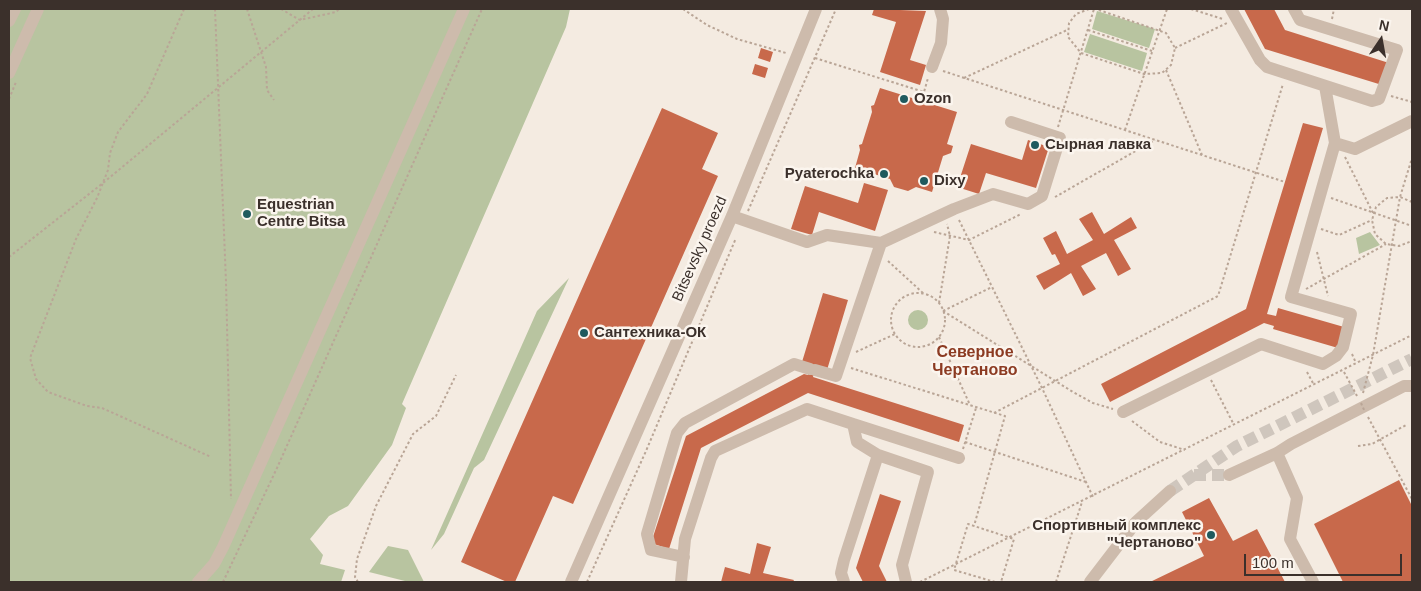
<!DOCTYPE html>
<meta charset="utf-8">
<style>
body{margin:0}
#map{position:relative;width:1421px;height:591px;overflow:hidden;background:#f4ebe1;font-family:Arial,sans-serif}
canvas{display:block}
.frame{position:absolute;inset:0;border:10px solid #3b302b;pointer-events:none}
.north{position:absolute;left:1356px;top:15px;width:50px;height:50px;-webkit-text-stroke:4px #fbf5ee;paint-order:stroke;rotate:12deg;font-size:14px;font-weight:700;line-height:20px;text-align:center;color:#3b302b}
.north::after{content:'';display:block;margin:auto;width:18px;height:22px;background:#3b302b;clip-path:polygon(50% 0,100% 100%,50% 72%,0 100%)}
.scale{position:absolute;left:1244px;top:554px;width:158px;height:22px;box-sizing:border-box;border:2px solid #3b302b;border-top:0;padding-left:6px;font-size:15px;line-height:18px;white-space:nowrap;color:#3b302b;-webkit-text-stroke:4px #fbf5ee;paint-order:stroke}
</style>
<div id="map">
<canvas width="1421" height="591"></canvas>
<div class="frame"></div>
<div class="north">N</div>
<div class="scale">100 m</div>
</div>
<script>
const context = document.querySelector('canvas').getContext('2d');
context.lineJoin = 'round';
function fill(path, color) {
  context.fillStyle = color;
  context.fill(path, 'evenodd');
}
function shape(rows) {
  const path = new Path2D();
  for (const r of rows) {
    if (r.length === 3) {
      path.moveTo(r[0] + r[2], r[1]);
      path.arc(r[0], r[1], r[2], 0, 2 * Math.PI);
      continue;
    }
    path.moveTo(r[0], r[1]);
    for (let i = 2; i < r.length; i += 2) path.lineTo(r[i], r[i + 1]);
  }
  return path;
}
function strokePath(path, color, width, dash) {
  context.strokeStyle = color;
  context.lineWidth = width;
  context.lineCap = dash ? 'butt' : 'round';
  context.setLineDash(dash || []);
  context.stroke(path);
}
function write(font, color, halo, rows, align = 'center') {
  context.font = font + ' Arial,sans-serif';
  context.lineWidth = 5;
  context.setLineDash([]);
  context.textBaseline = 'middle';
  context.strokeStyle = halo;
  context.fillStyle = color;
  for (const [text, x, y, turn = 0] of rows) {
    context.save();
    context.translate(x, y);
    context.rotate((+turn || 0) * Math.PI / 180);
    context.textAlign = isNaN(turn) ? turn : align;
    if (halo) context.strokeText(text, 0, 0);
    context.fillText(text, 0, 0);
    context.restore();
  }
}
fill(shape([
 [10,9,570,9,566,27,402,404,406,408,392,445,348,506,329,516,310,539,323,555,320,564,345,570,341,582,9,582],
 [1097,11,1155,29,1149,48,1092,29],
 [1090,34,1147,53,1142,71,1084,52],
 [1370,232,1380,245,1359,254,1356,238],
 [569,278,484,460,474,468,444,534,431,550,537,311],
 [918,320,10],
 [388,546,408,550,424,582,409,582,369,572]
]), '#b8c4a0');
fill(shape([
 [874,9,926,11,910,60,926,65,920,85,880,72,896,22,872,15],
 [1244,9,1274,9,1285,30,1389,63,1382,85,1265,49],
 [761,48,773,52,770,62,758,58],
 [755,64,768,68,765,78,752,74],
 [880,88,957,112,947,144,953,146,951,153,943,156,932,192,916,187,908,191,894,187,890,179,855,168,860,150,859,145,862,144,872,112,871,106,874,105],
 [662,108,718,133,702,169,718,176,573,504,553,496,515,582,507,582,461,562],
 [1303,123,1323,128,1267,314,1276,316,1278,308,1344,327,1338,348,1273,329,1274,326,1264,323,1110,402,1101,384,1246,309],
 [1028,140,1049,147,1036,188,986,173,979,194,957,187,971,144,1022,160],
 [864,183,888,190,875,231,819,212,812,235,791,229,805,186,858,203],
 [1092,212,1104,234,1131,217,1137,228,1114,240,1131,269,1118,276,1106,253,1081,266,1096,289,1083,296,1071,273,1044,290,1036,276,1060,264,1055,254,1052,255,1043,238,1056,231,1067,254,1093,240,1079,219],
 [823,293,848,300,827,370,816,366,813,377,964,425,959,442,808,393,701,448,669,549,651,543,686,436,804,374,808,375,811,365,802,362],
 [1399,480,1412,506,1412,582,1343,582,1314,524],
 [880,494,901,501,879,566,887,582,863,582,856,568],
 [1209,498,1233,541,1257,529,1285,582,1150,582,1204,556,1182,512],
 [757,543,771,547,763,573,794,580,793,582,721,582,725,567,750,574]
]), '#c8694b');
strokePath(shape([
 [1194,475,1229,475],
 [1170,491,1237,446,1412,359]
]), '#cfc6bd', 12, [12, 6]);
strokePath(shape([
 [184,9,147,94,118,132,110,153,108,170,97,198,76,239,30,358,36,379,48,392,87,406,102,408,211,457],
 [215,9,226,282,231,499],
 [247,9,266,67,267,90,274,100],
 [281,9,300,20,336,12,339,9],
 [683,9,707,25,737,39,786,53],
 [1089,9,1076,14,1069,23,1068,37,1081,53,1144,74,1162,73,1171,65,1175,48,1166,33,1096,9],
 [1191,9,1223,19],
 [1332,19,1334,9],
 [1088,30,1152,51],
 [1175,48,1227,23],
 [815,58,924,92,928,78],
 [1166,70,1202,155],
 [943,71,1285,182],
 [964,78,1067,30],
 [1391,96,1412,102],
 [9,99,16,82],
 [1058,127,1094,9],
 [1125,130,1167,9],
 [1345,157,1373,213],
 [1055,197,1155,140],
 [1331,198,1412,226],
 [1412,202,1400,197,1387,198,1376,207,1372,220,1375,234,1386,244,1399,246,1412,241],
 [748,211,836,9],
 [959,220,1042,388,1093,497],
 [1321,229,1339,235,1372,220],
 [934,232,969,240,1021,214],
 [1317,252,1328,296],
 [9,257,103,183,313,9],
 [888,261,923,293],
 [1306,289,1386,244],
 [918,320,27],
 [939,303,950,236,947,224],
 [943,311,1073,392,1093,403,1113,409],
 [943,311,992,287],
 [939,337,970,405],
 [856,352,895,334],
 [1352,354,1356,363],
 [851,368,1005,416,974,526],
 [1307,372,1314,385],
 [1344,372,1357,396],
 [1211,380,1234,425],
 [1363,393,1373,355,1400,197,1412,158],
 [994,413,1218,296,1283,84],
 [1368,417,1412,499],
 [1132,421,1160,442,1185,450],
 [965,442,1086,482],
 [1358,446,1372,444,1406,425],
 [963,449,976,408],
 [223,582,277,468,482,9],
 [358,582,355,577,357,559,376,506,413,434,436,416,456,375],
 [587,582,646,451,736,238],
 [920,582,1412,335],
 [995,582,954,570,968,524,1014,539,1001,582],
 [1056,582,1082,502]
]), '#b9a596', 2, [2.5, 2.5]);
strokePath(shape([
 [1231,9,1260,60,1267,67,1372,101,1379,99,1397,50,1300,20,1294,9],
 [9,21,15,9],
 [932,67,941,43,943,19,940,9],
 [9,73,38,9],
 [1325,86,1335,143,1355,149,1412,121],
 [732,216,807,242,827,235,881,243,836,376,815,370],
 [881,243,954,209,993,194,1028,204,1042,196,1060,138,1011,122],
 [1123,412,1261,344,1323,364,1336,356,1343,347,1351,314,1291,297,1335,143],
 [853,424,959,458],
 [1277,453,1297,498,1290,539,1313,582],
 [878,455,928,472,902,565,906,582],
 [1229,475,1277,453,1291,444,1404,386,1412,386],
 [684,557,651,550,647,534,677,433,685,423,794,364,810,369],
 [198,582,214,564,223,547,464,9],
 [571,582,732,216,816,9],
 [681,582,685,539,711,458,715,451,807,409,853,424,857,442,878,455,844,560,841,573,844,582],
 [1090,582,1136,522,1170,491]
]), '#cdbbac', 12);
strokePath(shape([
 [1361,403,1365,412]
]), '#b9a596', 2, [2.5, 2.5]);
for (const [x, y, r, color] of [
 [904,99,5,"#1f5a5e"],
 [1035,145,5,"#1f5a5e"],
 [884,174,5,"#1f5a5e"],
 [924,181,5,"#1f5a5e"],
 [247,214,5,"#1f5a5e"],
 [584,333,5,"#1f5a5e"],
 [1211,535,5,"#1f5a5e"]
]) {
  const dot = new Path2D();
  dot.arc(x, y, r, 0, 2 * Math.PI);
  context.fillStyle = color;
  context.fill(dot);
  strokePath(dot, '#fbf5ee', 2);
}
write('bold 15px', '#3b302b', '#fbf5ee', [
 ["Ozon",914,99],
 ["Сырная лавка",1045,145],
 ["Pyaterochka",874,174,"right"],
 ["Dixy",934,181],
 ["Equestrian",257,205],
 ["Centre Bitsa",257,222],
 ["Сантехника-ОК",594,333],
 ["Спортивный комплекс",1201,526,"right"],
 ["\"Чертаново\"",1201,543,"right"]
], 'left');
write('15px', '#3b302b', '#fbf5ee', [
 ["Bitsevsky proezd",700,249,-66]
]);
write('bold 16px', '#8c3b22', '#fbf5ee', [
 ["Северное",975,353],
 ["Чертаново",975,371]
]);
</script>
